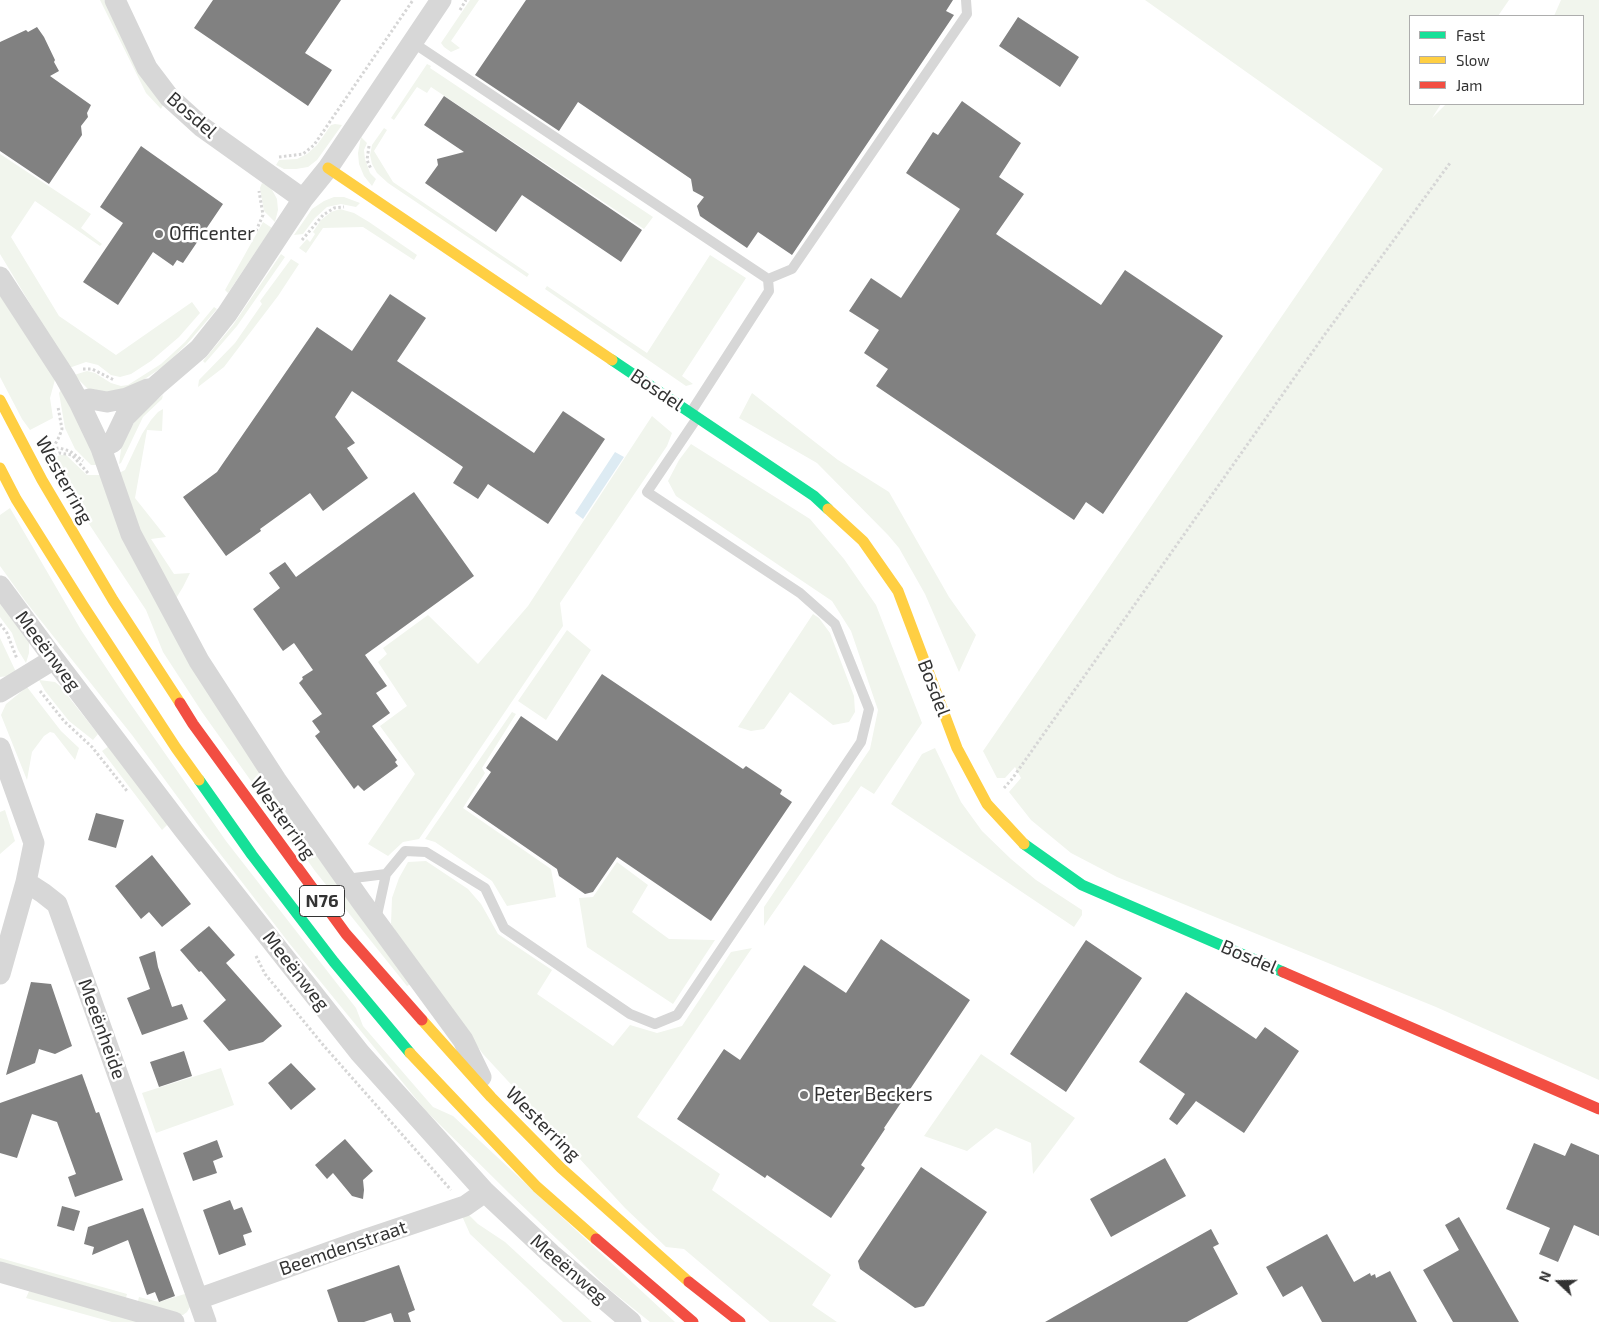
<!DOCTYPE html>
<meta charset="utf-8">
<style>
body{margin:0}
#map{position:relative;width:1599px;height:1322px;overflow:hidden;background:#fff;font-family:"Exo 2",sans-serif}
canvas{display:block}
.legend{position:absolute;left:1409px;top:15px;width:175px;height:90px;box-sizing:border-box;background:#fff;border:1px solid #adadad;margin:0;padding:6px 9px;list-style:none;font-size:15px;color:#333}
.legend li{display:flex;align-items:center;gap:10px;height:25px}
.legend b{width:25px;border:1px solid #adadad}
.north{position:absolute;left:1534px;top:1257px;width:50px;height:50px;-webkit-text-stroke:4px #fff;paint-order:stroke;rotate:291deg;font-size:14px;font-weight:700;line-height:20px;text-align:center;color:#333}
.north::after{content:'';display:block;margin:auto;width:18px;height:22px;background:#333;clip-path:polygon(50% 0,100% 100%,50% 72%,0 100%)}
</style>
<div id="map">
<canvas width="1599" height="1322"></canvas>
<ul class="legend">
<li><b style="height:6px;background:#16e098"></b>Fast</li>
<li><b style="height:6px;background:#ffcf43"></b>Slow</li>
<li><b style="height:6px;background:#f24e42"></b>Jam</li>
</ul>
<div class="north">N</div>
</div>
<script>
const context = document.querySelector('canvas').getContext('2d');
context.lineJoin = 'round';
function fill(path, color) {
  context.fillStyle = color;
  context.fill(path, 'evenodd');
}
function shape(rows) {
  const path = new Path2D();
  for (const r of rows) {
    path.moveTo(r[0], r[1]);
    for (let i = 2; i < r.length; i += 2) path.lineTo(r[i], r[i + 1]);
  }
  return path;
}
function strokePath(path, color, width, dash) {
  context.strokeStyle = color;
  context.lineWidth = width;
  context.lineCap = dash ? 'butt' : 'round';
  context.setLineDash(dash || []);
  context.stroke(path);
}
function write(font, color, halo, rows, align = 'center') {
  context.font = font + ' "Exo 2",sans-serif';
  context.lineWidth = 5;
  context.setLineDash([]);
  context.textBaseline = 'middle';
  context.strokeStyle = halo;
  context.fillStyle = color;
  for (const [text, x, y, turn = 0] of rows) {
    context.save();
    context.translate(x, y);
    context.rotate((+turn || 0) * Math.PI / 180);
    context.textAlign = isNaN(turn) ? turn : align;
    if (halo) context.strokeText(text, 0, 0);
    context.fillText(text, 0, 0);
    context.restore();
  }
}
fill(shape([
 [100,0,104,0,132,58,163,105,161,109,146,93],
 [470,0,479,0,451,41,460,48,451,52,444,47,441,43],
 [1145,0,1509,0,1498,16,1410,16,1410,104,1441,104,1432,118,1446,104,1583,104,1583,16,1554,16,1561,0,1599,0,1599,1080,1436,1007,1117,877,1071,853,1031,820,1009,792,1021,778,1015,767,1005,778,997,778,983,751,1383,169],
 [427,64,431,66,430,68,653,217,644,229,431,87,427,93,417,87,394,120,391,118],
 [335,124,342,125,317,160,308,167,296,169,284,169,276,165,279,160,297,159,307,154,317,145,331,125],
 [384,128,387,130,374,151,393,182,529,274,527,277,388,183,377,173,372,164,370,155,372,145],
 [361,137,367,143,364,150,365,159,370,173,376,179,372,186,364,176,359,164,358,153],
 [0,154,91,214,81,228,102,244,100,246,35,201,11,237,59,316,116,355,192,302,200,313,179,337,151,361,131,374,120,377,111,375,98,365,86,362,69,368,0,254],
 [262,183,271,188,277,199,278,210,275,222,264,211,260,188],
 [334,197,344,197,360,203,356,207,341,204,327,207,315,218,303,234,294,235,312,209,324,201],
 [340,209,354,213,369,222,417,255,414,260,363,227,323,228,306,253,299,248,307,239,310,242,315,234,313,232,321,220,331,212],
 [263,222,272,228,228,293,225,290],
 [281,254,285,257,237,326,205,363,203,361,233,325],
 [710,255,746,278,682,376,693,384,686,386,545,289,547,286,647,353],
 [291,259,299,264,278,296,224,367,198,387,199,380,235,343,262,304,260,301],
 [0,288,56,376,50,398,53,418,30,430,22,419,0,377],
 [214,307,217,309,187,344,164,366,127,391,117,394,88,389,74,375,87,371,95,373,111,383,121,386,128,385,161,364,185,342],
 [62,388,98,465,91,465,75,449,65,428,59,393],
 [752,393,838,460,889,492,949,597,976,635,959,672,925,594,899,548,888,535,817,463,739,418],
 [163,395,162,399,143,417,121,463,119,464,122,442,140,413],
 [163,409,162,431,147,430,135,498,166,537,151,539,174,574,190,573,183,587,175,600,132,515,119,473,125,470,142,434,151,420,158,412],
 [652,416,672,433,667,446,560,603,563,626,419,839,403,842,388,856,368,844,415,774,380,726,407,706,378,662,387,654,383,648,428,615,478,664,528,606],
 [691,444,810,519,844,559,876,605,922,723,874,794,861,786,764,926,764,907,870,749,878,710,851,631,832,601,676,496,668,481,679,460],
 [60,455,66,455,87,475,102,475,123,531,413,983,407,986,315,871,202,712,163,652,146,610,87,521,74,511,58,483,64,477,53,458],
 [10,508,81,630,125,696,226,841,356,1008,363,1026,433,1107,453,1116,675,1322,650,1322,609,1289,509,1193,426,1111,289,943,204,833,132,735,26,602,0,566,0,515],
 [0,603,29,642,29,653,26,663,18,650,12,633,0,617],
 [813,614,819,618,830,633,854,696,855,712,849,722,833,725,790,692,764,729,751,731,738,727],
 [567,630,591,650,546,720,518,701],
 [0,638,16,672,9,676,0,677],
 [39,680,55,682,60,686,98,734,93,740,69,721,45,691],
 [27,687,61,731,79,748,75,760,54,733,50,732,44,736,32,752,27,780,1,715,6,704],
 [512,712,516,714,482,768,485,773,463,808,551,869,556,897,507,906,492,881,435,842,425,839],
 [109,746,168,824,162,830,102,751],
 [935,748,961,802,982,831,1011,859,1036,880,1082,910,1082,915,1074,927,891,804,922,754],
 [5,810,15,841,0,854,0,812],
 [426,861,468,889,481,904,498,934,552,970,537,994,613,1046,630,1025,657,1033,682,1026,731,952,752,948,637,1117,720,1174,712,1190,831,1275,812,1305,837,1322,770,1322,684,1249,666,1247,625,1208,483,1054,413,959,391,924,392,898,399,878,408,862],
 [617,862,648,885,632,912,669,939,715,940,673,1004,587,947,579,898,593,897],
 [981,1054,1075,1118,1033,1174,1031,1143,996,1128,967,1151,924,1136],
 [221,1068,234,1105,156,1133,142,1093],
 [466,1212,478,1224,505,1242,592,1322,563,1322,470,1234,462,1216],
 [0,1258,127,1294,125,1302,0,1267],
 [30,1289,148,1322,112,1322,26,1298],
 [188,1293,190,1307,187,1312,183,1315,175,1315,137,1305,139,1297,159,1302]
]), '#f1f5ed');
fill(shape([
 [615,452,624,457,583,519,575,513]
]), '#ddebf3');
fill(shape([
 [213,0,341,0,305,53,332,70,308,106,194,28],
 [526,0,953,0,946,11,954,15,792,255,758,232,747,248,700,216,697,206,704,197,693,191,691,179,578,102,559,131,475,75],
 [1018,17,1079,57,1060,87,999,46],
 [37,27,44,37,55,60,54,62,59,71,50,76,91,105,87,113,88,117,81,126,82,135,49,184,0,151,0,42,26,30,28,32],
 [444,96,642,230,621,262,522,195,496,232,425,183,438,165,437,159,464,152,424,125],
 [962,101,1021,143,999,177,1024,194,996,234,1101,305,1125,270,1223,336,1103,514,1086,502,1074,520,876,386,888,369,864,353,879,330,849,311,871,278,901,298,960,209,906,173,933,132,938,135],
 [141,146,223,204,183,263,177,260,173,266,153,252,118,305,83,282,123,223,100,207],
 [390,294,426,318,397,361,534,453,563,411,605,439,548,524,488,484,478,499,453,483,463,467,352,391,335,417,355,443,347,448,368,478,323,511,310,493,260,529,261,531,226,556,183,497,217,472,317,327,352,351],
 [414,492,474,576,365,655,387,686,376,693,390,713,372,726,397,760,395,762,398,766,364,791,358,785,354,789,315,736,320,732,312,721,322,714,299,683,303,679,302,677,313,670,294,643,283,651,253,609,280,588,269,573,285,562,296,577],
 [602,674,743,769,746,766,782,790,780,794,792,802,711,921,617,857,593,892,585,894,559,876,557,869,467,807,491,772,486,768,521,716,557,741],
 [96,813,124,820,116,848,88,840],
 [152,855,191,904,162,927,149,912,141,919,115,886],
 [209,926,235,955,226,963,282,1026,263,1042,229,1051,203,1021,226,1000,201,971,199,972,180,950],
 [881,939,970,1000,884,1128,885,1129,861,1165,865,1168,831,1218,767,1175,765,1178,677,1119,724,1049,740,1060,804,965,846,993],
 [1086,940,1142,978,1066,1092,1010,1054],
 [155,951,158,967,172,1007,182,1004,188,1019,142,1035,127,998,150,989,139,957],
 [31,982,51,984,72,1046,55,1054,39,1049,35,1063,6,1075],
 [1186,992,1256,1039,1265,1027,1299,1051,1244,1133,1196,1101,1177,1125,1169,1119,1185,1094,1139,1062],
 [184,1051,192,1076,159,1087,150,1062],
 [291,1063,316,1089,291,1110,268,1083],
 [82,1074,96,1113,99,1112,123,1180,75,1197,68,1177,76,1174,57,1122,32,1114,17,1158,0,1153,0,1103],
 [345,1139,373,1171,363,1180,364,1190,363,1199,352,1196,333,1173,327,1179,315,1165],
 [217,1140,223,1157,213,1161,217,1173,193,1181,183,1153],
 [1534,1143,1565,1156,1571,1143,1599,1155,1599,1236,1574,1225,1558,1262,1539,1254,1550,1228,1506,1209],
 [1165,1158,1186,1196,1111,1237,1090,1199],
 [921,1167,987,1212,924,1306,915,1308,860,1269,858,1261],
 [230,1200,234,1210,242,1207,252,1232,243,1235,246,1245,219,1255,203,1210],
 [62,1206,80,1211,74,1231,57,1226],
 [143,1208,175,1296,159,1302,155,1292,147,1295,128,1240,92,1255,94,1247,84,1244,88,1227],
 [1459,1217,1519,1322,1453,1322,1423,1270,1459,1250,1445,1225],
 [1211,1229,1219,1244,1213,1247,1238,1294,1187,1322,1045,1322],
 [1327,1234,1354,1282,1370,1273,1371,1276,1375,1274,1376,1278,1390,1271,1417,1322,1322,1322,1302,1286,1283,1297,1266,1267],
 [399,1265,415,1310,408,1313,411,1322,394,1322,391,1313,364,1322,338,1322,327,1290]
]), '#818181');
strokePath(shape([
 [460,10,466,0],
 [369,146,367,160,371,169],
 [279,157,303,154,314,145,413,0],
 [256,231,263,215,259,191],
 [302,240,323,215,334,208,344,207],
 [83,369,92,369,114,380],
 [53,448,59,437,62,429,58,407],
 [51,449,59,448,70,451,83,461],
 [54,455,59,453,72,455,88,473],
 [0,624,7,633,17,659],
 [40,691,64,721,92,747,127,791],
 [1004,788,1012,779,1323,337,1450,163],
 [256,956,265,974,324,1046,451,1190]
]), '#d6d6d6', 3, [2.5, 2.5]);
strokePath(shape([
 [412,42,768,279,769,291,691,412],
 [768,279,792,269,967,14,966,0],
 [346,879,386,874],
 [376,920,386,874,405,851,426,852,485,888,504,928,630,1014,655,1024,677,1015,861,742,869,709,835,624,800,593,647,492,697,418]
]), '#d7d7d7', 10);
strokePath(shape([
 [115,0,147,68,169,97,202,127,303,199],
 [0,277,65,377,79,402,101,448,131,534,199,661,276,780,361,901,463,1040,481,1077],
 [79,402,90,399,107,402,127,398,148,389],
 [101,448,113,442,125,417,157,385,199,349,227,314,303,199,328,168,441,0],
 [0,586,54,659,184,830,360,1053,485,1192,551,1254,631,1322],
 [0,692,54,659],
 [0,748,34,843,26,882,0,974],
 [26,882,43,893,57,904,206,1322],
 [0,1272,174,1322],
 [198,1299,355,1243,465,1206,485,1192]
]), '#d7d7d7', 21);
strokePath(shape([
 [612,360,814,496,828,509],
 [199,780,252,855,334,962,410,1053],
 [1024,844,1082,885,1283,972]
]), '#16e098', 11);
strokePath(shape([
 [328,168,612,360],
 [0,400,42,480,113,600,180,703],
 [0,468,16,499,82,604,176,748,199,780],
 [828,509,863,541,898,591,957,748,987,804,1024,844],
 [422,1020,491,1097,561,1168,689,1282],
 [410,1053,537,1187,596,1239]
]), '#ffcf43', 11);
strokePath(shape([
 [180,703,193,724,346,934,422,1020],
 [1283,972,1599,1109],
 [596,1239,693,1322],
 [689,1282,740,1322]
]), '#f24e42', 11);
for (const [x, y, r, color] of [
 [159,234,5,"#7a7a7a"],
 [804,1095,5,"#7a7a7a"]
]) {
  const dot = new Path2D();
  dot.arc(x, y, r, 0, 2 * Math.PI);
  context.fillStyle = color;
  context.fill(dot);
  strokePath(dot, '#fff', 2);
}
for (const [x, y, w] of [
 [322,901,45]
]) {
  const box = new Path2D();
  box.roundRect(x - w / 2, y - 15.5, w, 31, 4);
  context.fillStyle = '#fff';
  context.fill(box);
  strokePath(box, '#333', 1);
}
write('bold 18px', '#333', null, [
 ["N76",322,901]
]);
write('19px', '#333', '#fff', [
 ["Bosdel",192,115,41],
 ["Bosdel",657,390,34],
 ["Westerring",64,480,61],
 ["Meeënweg",48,651,53],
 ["Bosdel",934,688,69],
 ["Westerring",283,818,54],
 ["Bosdel",1249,957,23],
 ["Meeënweg",296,971,52],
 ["Meeënheide",102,1029,70],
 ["Westerring",543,1124,45],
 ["Beemdenstraat",343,1248,-19],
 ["Meeënweg",569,1269,41]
]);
write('19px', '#333', '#fff', [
 ["Officenter",169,234],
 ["Peter Beckers",814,1095]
], 'left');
</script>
